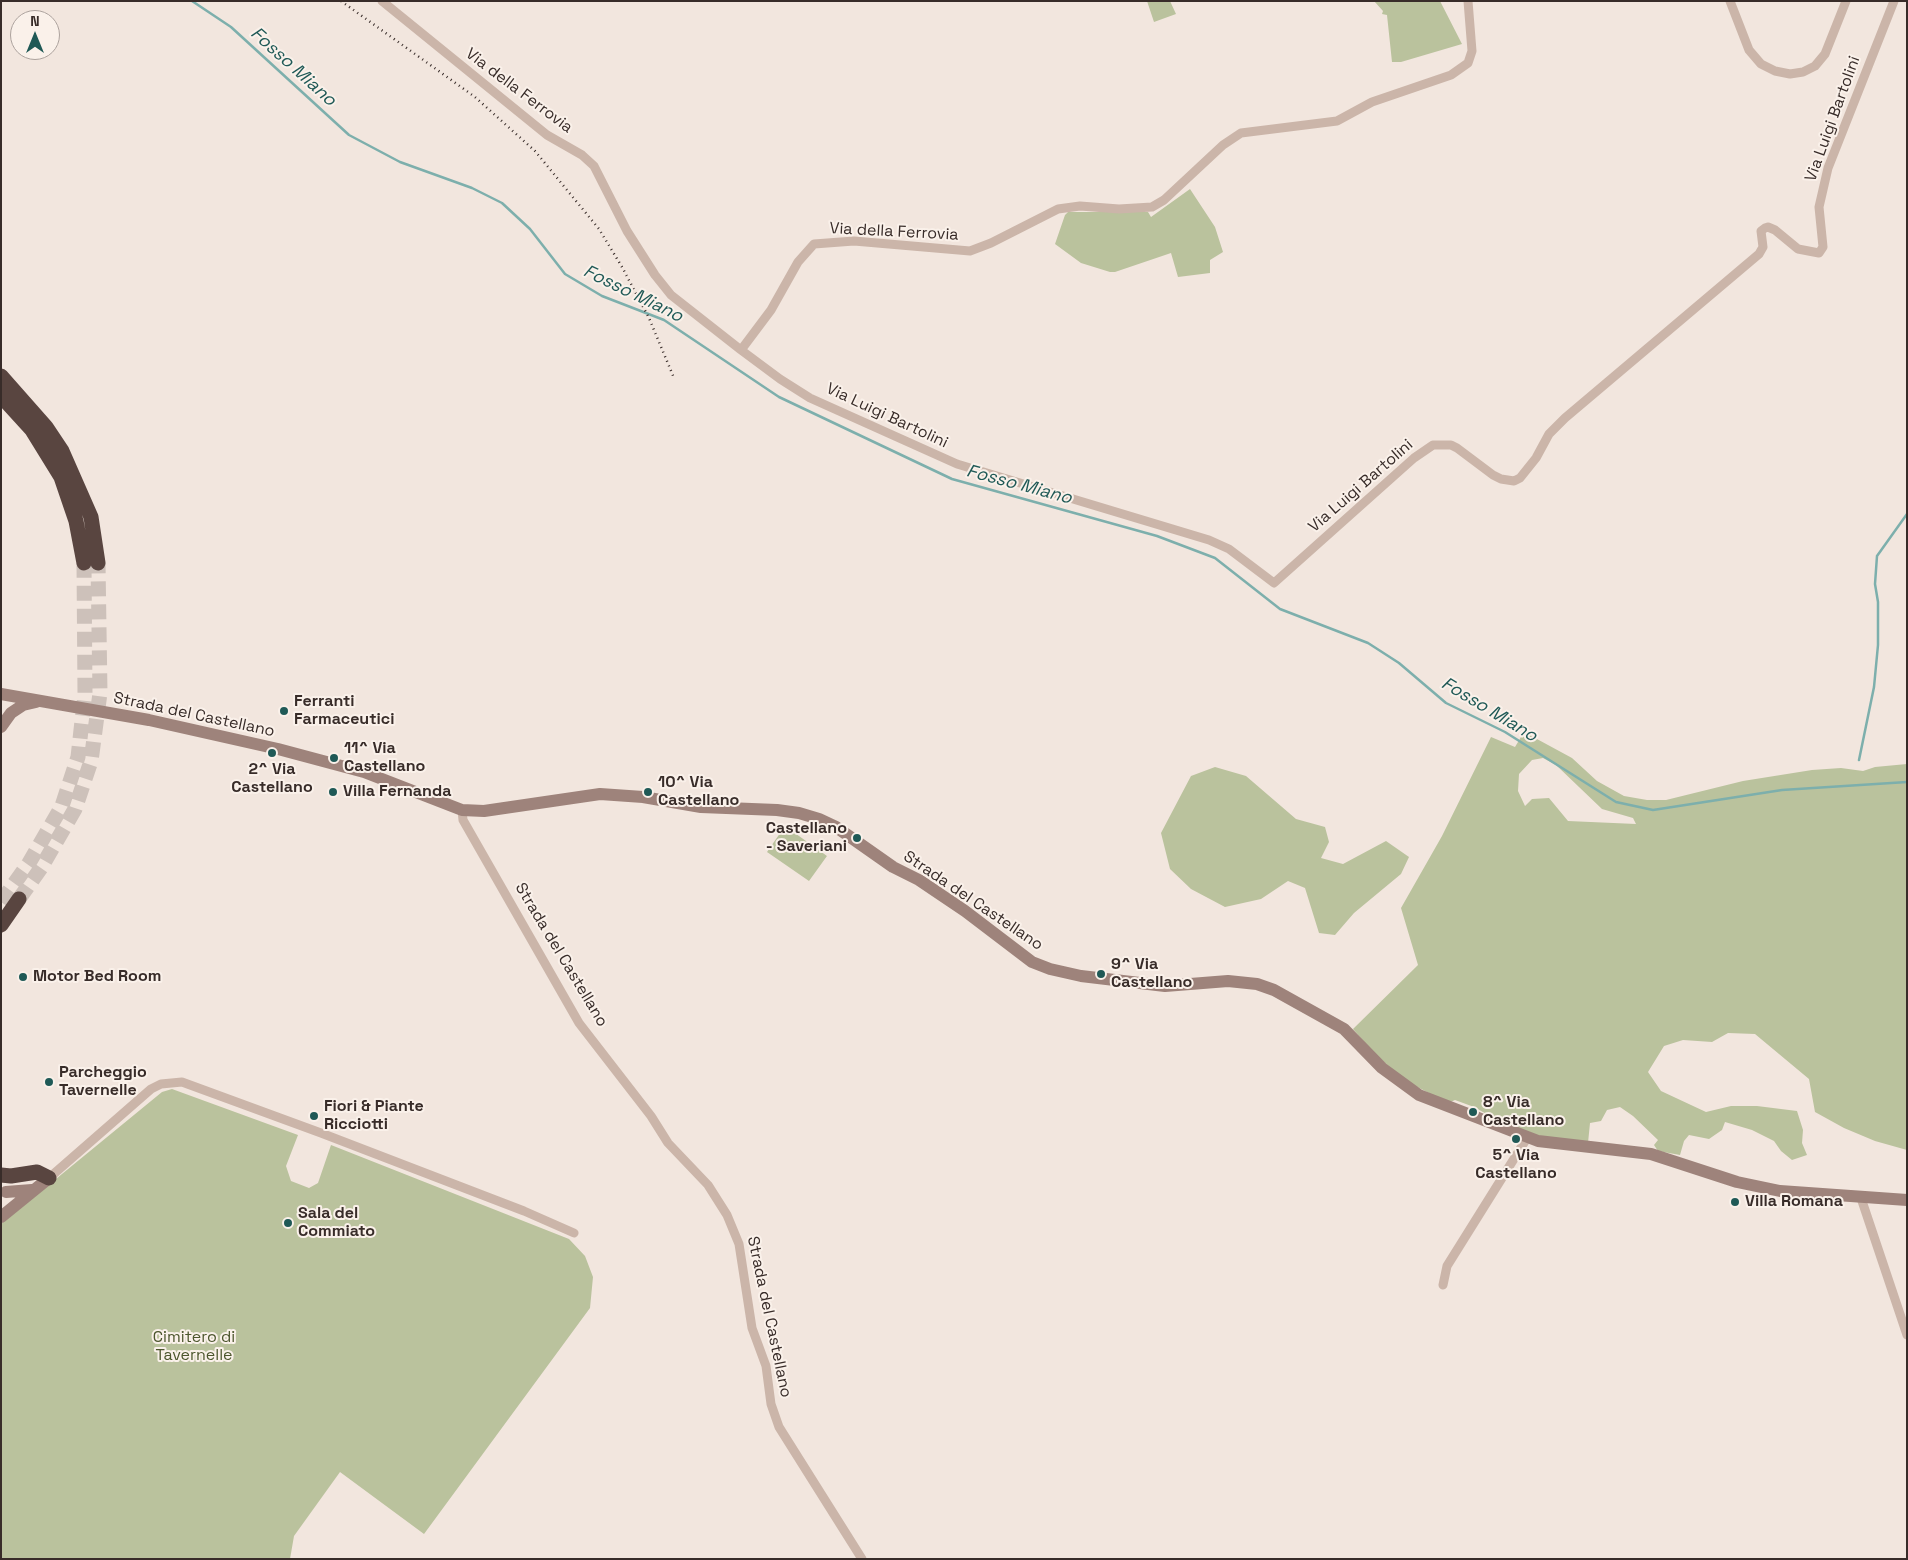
<!DOCTYPE html>
<style>
body{margin:0}
#map{position:relative;width:1908px;height:1560px;overflow:hidden;background:#f2e6de;font-family:"Space Grotesk",sans-serif}
canvas{display:block}
.frame{position:absolute;inset:0;border:2px solid #382c29;pointer-events:none}
.north{position:absolute;left:10px;top:10px;width:50px;height:50px;box-sizing:border-box;background:#faf1ea;border:1px solid #aca29d;border-radius:50%;rotate:0deg;font-size:14px;font-weight:700;line-height:20px;text-align:center;color:#382c29}
.north::after{content:'';display:block;margin:auto;width:18px;height:22px;background:#1f5956;clip-path:polygon(50% 0,100% 100%,50% 72%,0 100%)}
</style>
<div id="map">
<canvas width="1908" height="1560"></canvas>
<div class="frame"></div>
<div class="north">N</div>
</div>
<script>
const context = document.querySelector('canvas').getContext('2d');
context.lineJoin = 'round';
function fill(path, color) {
  context.fillStyle = color;
  context.fill(path, 'evenodd');
}
function shape(rows) {
  const path = new Path2D();
  for (const r of rows) {
    path.moveTo(r[0], r[1]);
    for (let i = 2; i < r.length; i += 2) path.lineTo(r[i], r[i + 1]);
  }
  return path;
}
function strokePath(path, color, width, dash) {
  context.strokeStyle = color;
  context.lineWidth = width;
  context.lineCap = dash ? 'butt' : 'round';
  context.setLineDash(dash || []);
  context.stroke(path);
}
function write(font, color, halo, rows, align = 'center') {
  context.font = font + ' "Space Grotesk",sans-serif';
  context.lineWidth = 4;
  context.setLineDash([]);
  context.textBaseline = 'middle';
  context.strokeStyle = halo;
  context.fillStyle = color;
  for (const [text, x, y, turn = 0] of rows) {
    context.save();
    context.translate(x, y);
    context.rotate((+turn || 0) * Math.PI / 180);
    context.textAlign = isNaN(turn) ? turn : align;
    if (halo) context.strokeText(text, 0, 0);
    context.fillText(text, 0, 0);
    context.restore();
  }
}
fill(shape([
 [1147,1,1170,1,1176,14,1154,22],
 [1374,1,1440,1,1462,44,1401,62,1392,62,1387,15,1382,14,1383,11],
 [1190,189,1215,227,1223,252,1210,260,1210,273,1178,277,1171,253,1115,272,1110,272,1081,263,1055,244,1065,215,1068,212,1148,212,1151,217],
 [1524,732,1572,758,1597,781,1624,796,1647,800,1666,800,1743,781,1812,770,1841,768,1863,771,1875,767,1907,764,1907,1150,1875,1141,1844,1128,1815,1112,1809,1079,1755,1034,1728,1033,1712,1042,1683,1040,1664,1046,1648,1072,1661,1091,1706,1112,1731,1106,1757,1106,1797,1111,1803,1130,1802,1143,1807,1155,1792,1160,1781,1151,1774,1141,1752,1130,1725,1122,1722,1130,1709,1139,1689,1135,1684,1141,1680,1155,1658,1151,1654,1145,1658,1140,1633,1116,1620,1107,1607,1110,1601,1121,1590,1123,1588,1143,1536,1137,1499,1121,1474,1107,1455,1100,1448,1103,1404,1080,1373,1052,1353,1029,1418,965,1401,908,1442,836,1491,737,1515,747],
 [1543,758,1556,765,1602,809,1633,818,1636,824,1568,821,1549,798,1532,799,1525,806,1518,791,1519,774,1532,760],
 [1215,767,1246,776,1296,819,1325,827,1329,842,1321,858,1343,864,1386,841,1409,857,1401,874,1354,913,1335,935,1319,933,1305,888,1288,881,1261,899,1225,907,1191,889,1170,869,1161,833,1191,776],
 [785,826,827,856,809,881,767,852],
 [172,1089,298,1135,286,1166,291,1181,309,1188,318,1183,331,1145,569,1239,585,1256,593,1277,590,1308,424,1534,340,1472,294,1536,290,1559,1,1559,1,1224,162,1092]
]), '#bac29d');
strokePath(shape([
 [192,1,231,27,349,135,400,162,472,188,502,203,530,229,565,274,602,296,664,320,779,397,952,479,1157,536,1215,558,1280,609,1368,643,1399,663,1446,703,1505,732,1616,802,1653,810,1782,790,1907,782],
 [1859,760,1874,687,1878,645,1878,602,1875,584,1877,556,1907,514]
]), '#7dafac', 2.5);
strokePath(shape([
 [19,899,41,868,75,809,91,761,100,693,98,563],
 [1,902,29,863,62,806,78,757,85,694,84,563]
]), '#cdc1ba', 15, [15, 8]);
strokePath(shape([
 [382,1,547,135,582,155,594,166,627,231,655,275,671,295,741,350,771,310,798,262,814,244,854,241,970,251,991,243,1058,209,1080,206,1119,209,1152,207,1164,200,1223,145,1241,133,1337,121,1372,102,1451,75,1468,63,1472,51,1468,1],
 [1730,1,1749,50,1761,64,1775,71,1790,74,1803,72,1815,66,1825,54,1846,1],
 [741,350,780,379,810,398,957,464,1209,540,1229,549,1274,583,1414,458,1433,445,1451,445,1457,448,1493,475,1501,479,1514,481,1520,478,1536,458,1549,434,1565,418,1759,254,1763,247,1761,231,1765,228,1768,227,1775,230,1798,249,1819,253,1823,247,1819,207,1828,168,1894,1],
 [462,810,463,820,579,1023,651,1116,668,1143,708,1185,727,1215,739,1244,752,1328,766,1366,771,1404,779,1427,862,1559],
 [49,1178,151,1089,161,1084,182,1082,321,1133,524,1211,574,1233],
 [1861,1198,1907,1335],
 [1443,1285,1447,1266,1527,1138]
]), '#cbb5a9', 9);
strokePath(shape([
 [1,694,149,720,278,749,364,772,462,810,484,811,600,794,643,797,701,807,777,810,799,813,819,819,836,827,893,867,919,880,965,911,1032,962,1050,969,1081,976,1165,986,1228,981,1257,984,1274,990,1344,1029,1382,1068,1419,1095,1538,1141,1651,1154,1737,1182,1780,1191,1907,1200],
 [1,727,11,713,23,705,36,702],
 [6,1192,32,1190],
 [1,1217,49,1178]
]), '#9e837b', 12);
strokePath(shape([
 [1,376,46,427,62,451,91,517,98,563],
 [1,396,32,430,61,477,76,521,84,563],
 [1,925,19,899],
 [1,1175,11,1176,37,1172,49,1178]
]), '#594540', 15);
strokePath(shape([
 [341,1,475,97,535,151,599,229,622,267,649,318,674,378]
]), '#382c29', 2.5, [1, 4]);
for (const [x, y, r, color] of [
 [284,711,5,"#1f5956"],
 [272,753,5,"#1f5956"],
 [334,758,5,"#1f5956"],
 [333,792,5,"#1f5956"],
 [648,792,5,"#1f5956"],
 [857,838,5,"#1f5956"],
 [1101,974,5,"#1f5956"],
 [23,977,5,"#1f5956"],
 [49,1082,5,"#1f5956"],
 [1473,1112,5,"#1f5956"],
 [314,1116,5,"#1f5956"],
 [1516,1139,5,"#1f5956"],
 [1735,1202,5,"#1f5956"],
 [288,1223,5,"#1f5956"]
]) {
  const dot = new Path2D();
  dot.arc(x, y, r, 0, 2 * Math.PI);
  context.fillStyle = color;
  context.fill(dot);
  strokePath(dot, '#faf1ea', 2);
}
write('16px', '#382c29', '#faf1ea', [
 ["Via della Ferrovia",519,91,37],
 ["Via Luigi Bartolini",1833,119,-70],
 ["Via della Ferrovia",894,232,3],
 ["Via Luigi Bartolini",887,416,25],
 ["Via Luigi Bartolini",1361,486,-41],
 ["Strada del Castellano",194,715,12],
 ["Strada del Castellano",973,901,34],
 ["Strada del Castellano",561,955,59],
 ["Strada del Castellano",769,1317,78]
]);
write('bold 16px', '#382c29', '#faf1ea', [
 ["Ferranti",294,702],
 ["Farmaceutici",294,720],
 ["11^ Via",344,749],
 ["Castellano",344,767],
 ["2^ Via",272,770,"center"],
 ["Castellano",272,788,"center"],
 ["10^ Via",658,783],
 ["Castellano",658,801],
 ["Villa Fernanda",343,792],
 ["Castellano",847,829,"right"],
 ["- Saveriani",847,847,"right"],
 ["9^ Via",1111,965],
 ["Castellano",1111,983],
 ["Motor Bed Room",33,977],
 ["Parcheggio",59,1073],
 ["Tavernelle",59,1091],
 ["8^ Via",1483,1103],
 ["Castellano",1483,1121],
 ["Fiori & Piante",324,1107],
 ["Ricciotti",324,1125],
 ["5^ Via",1516,1156,"center"],
 ["Castellano",1516,1174,"center"],
 ["Villa Romana",1745,1202],
 ["Sala del",298,1214],
 ["Commiato",298,1232]
], 'left');
write('16px', '#4c562d', '#faf1ea', [
 ["Cimitero di",194,1338],
 ["Tavernelle",194,1356]
]);
write('italic 18px', '#1f5956', '#faf1ea', [
 ["Fosso Miano",293,67,42],
 ["Fosso Miano",633,294,26],
 ["Fosso Miano",1019,485,15],
 ["Fosso Miano",1489,710,31]
]);
</script>
